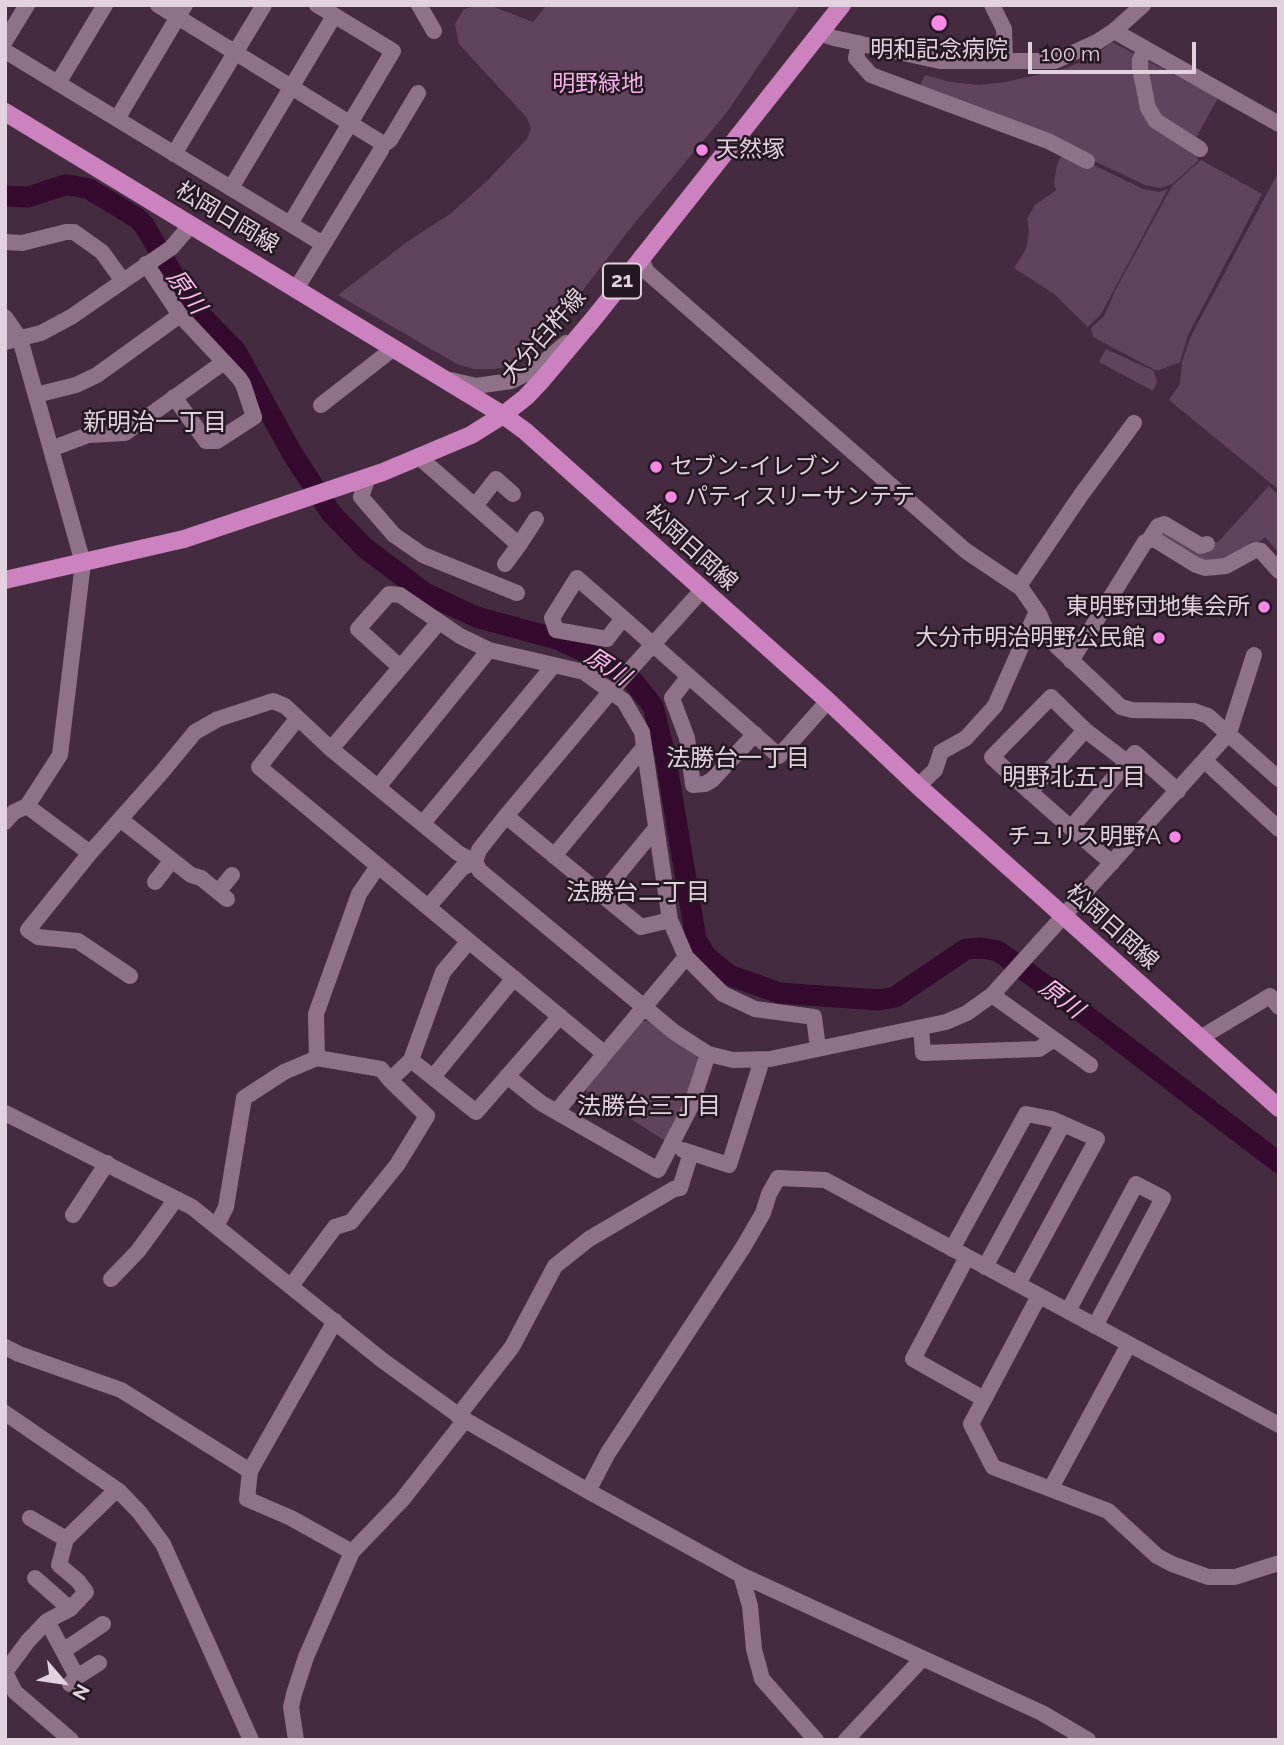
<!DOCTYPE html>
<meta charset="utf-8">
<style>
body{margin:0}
#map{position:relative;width:1284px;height:1745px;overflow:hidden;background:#452b40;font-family:Raleway,sans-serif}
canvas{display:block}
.frame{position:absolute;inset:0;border:7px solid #e2d1de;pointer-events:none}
.north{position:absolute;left:28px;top:1647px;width:70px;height:70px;-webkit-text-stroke:5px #241822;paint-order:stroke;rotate:119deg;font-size:19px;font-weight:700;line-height:28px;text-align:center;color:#e2d1de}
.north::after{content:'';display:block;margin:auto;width:24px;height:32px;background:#e2d1de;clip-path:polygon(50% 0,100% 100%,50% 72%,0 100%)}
.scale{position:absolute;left:1028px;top:42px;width:168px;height:32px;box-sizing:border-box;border:4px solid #e2d1de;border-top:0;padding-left:9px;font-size:21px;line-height:24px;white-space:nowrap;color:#e2d1de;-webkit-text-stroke:5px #241822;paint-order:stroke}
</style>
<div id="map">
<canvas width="1284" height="1745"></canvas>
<div class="frame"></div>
<div class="north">N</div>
<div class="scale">100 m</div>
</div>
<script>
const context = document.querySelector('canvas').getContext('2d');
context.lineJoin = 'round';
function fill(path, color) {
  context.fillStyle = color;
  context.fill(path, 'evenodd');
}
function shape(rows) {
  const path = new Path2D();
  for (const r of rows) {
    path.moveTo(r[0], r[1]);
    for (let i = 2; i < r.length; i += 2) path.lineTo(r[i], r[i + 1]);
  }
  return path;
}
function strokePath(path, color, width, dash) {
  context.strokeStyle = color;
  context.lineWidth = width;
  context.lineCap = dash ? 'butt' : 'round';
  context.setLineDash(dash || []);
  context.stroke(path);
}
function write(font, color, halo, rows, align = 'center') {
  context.font = font + ' Raleway,"Noto Sans JP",sans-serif';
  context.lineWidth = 5;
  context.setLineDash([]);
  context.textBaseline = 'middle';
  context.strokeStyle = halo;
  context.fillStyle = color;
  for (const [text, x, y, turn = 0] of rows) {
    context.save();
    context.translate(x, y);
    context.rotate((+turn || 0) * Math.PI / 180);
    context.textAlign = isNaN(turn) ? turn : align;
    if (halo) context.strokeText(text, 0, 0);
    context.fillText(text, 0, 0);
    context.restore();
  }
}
fill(shape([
 [478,5,492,6,533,22,547,5,800,5,727,112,629,230,561,319,529,356,510,366,494,369,474,369,457,364,338,295,407,242,450,214,486,182,527,139,531,128,527,118,459,44,455,24,464,9],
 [1112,42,1218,98,1193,143,1198,161,1172,184,1160,188,1145,185,1048,139,918,89,925,75,951,82,979,85,1006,82,1067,68,1092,57],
 [1071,154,1143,189,1159,192,1168,189,1101,314,1088,327,1054,294,1014,268,1026,249,1029,231,1027,219,1035,205,1056,190,1054,184,1057,165,1060,158],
 [1201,160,1262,194,1188,335,1180,362,1160,370,1155,370,1093,337,1091,328,1104,316,1116,289,1172,186],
 [1279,171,1279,490,1169,400,1180,384,1182,362,1191,336],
 [1106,349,1154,371,1157,382,1153,391,1099,362],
 [1269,486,1279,495,1279,553,1265,537,1256,545,1252,541,1226,562,1196,560,1158,532,1163,525,1202,548,1219,541],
 [638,1021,647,1021,697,1057,700,1065,693,1088,667,1142,582,1088]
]), '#61445b');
strokePath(shape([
 [5,196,28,197,65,185,74,186,89,189,137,218,144,225,191,305,236,351,292,453,331,513,365,548,425,593,476,617,557,639,602,660,633,681,653,706,665,754,696,939,706,956,729,975,779,993,879,1000,895,997,966,949,982,948,998,951,1087,1016,1279,1163]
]), '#340b2e', 21);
strokePath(shape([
 [158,5,382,143,381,150,296,289],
 [419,5,434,31],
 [992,5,1004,29,1005,60],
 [1114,31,1279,124],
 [819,33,834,38,940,61,1055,61,1097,42,1114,31,1143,5],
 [5,41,27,5],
 [859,43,856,58,871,75,1048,141,1087,161],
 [1145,49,1140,60,1140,68,1148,108,1156,121,1200,149],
 [5,51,323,244],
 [58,83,105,5],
 [117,119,185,5],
 [383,145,390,140,418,93],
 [174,154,264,5],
 [231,188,334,16],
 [290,224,393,51,317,5],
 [5,242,22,243,66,232,74,232,102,252,123,281],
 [641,257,646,271,966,551,1021,588,1039,614,1051,641,1121,707,1132,710,1194,711,1208,716,1279,779],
 [146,264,180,315,239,378,243,384,254,417,217,441,206,441,174,397],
 [5,317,20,339,83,563,60,755,27,806,14,812,5,822],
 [5,342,41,333,71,317,171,248,191,225],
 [451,380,476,386,511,381,537,368,566,343],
 [36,395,76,385,97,375,180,315],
 [321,405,394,348],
 [51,449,88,435,125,433,224,362],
 [419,457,519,545,505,564],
 [368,477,361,497,394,535,423,555,517,593],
 [475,506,496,479,513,494],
 [1149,540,1158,526,1164,524,1201,546,1207,544],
 [519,545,536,519],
 [1019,586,1081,495,1134,423],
 [702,590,611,691,506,816,479,850,475,862,480,871,674,1032,708,1054,733,1060,770,1059,946,1022,967,1013,992,995,1229,733,1254,655],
 [623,618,607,639,556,630,552,618,577,578,623,618,779,756,828,701],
 [1071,661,1145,542,1154,539,1196,565,1205,568,1226,566,1255,550,1261,551,1279,571],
 [400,667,358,629,389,594,400,595,460,636,489,650,584,672,624,701,642,732,670,920,686,957,723,994,755,1009,814,1017,818,1048],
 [689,676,672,698,687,738,693,785,705,784,712,780,755,734],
 [297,719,259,767,605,1054],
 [1085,730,1127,762],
 [331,749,439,622],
 [1205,761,1279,829],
 [918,786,935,770,941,752,966,738,995,706,1037,611],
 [378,787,489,650],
 [1030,792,1085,730,1051,697,992,757,1030,792,1071,828],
 [27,806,90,853],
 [506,816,641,927,670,920],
 [120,819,191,875,201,878,227,899],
 [423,823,554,665],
 [554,856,644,747],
 [1112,863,1071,828,1135,753,1178,791],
 [155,882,172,860],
 [218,892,232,875],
 [601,895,656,828],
 [428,907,462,868,475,862],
 [130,976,78,941,38,937,28,930,90,853,162,772,195,732,218,719,273,701,285,706,331,749,458,853,475,862],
 [992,995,1090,1065],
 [921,1028,923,1053,1039,1049,1054,1039],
 [1200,1038,1270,996,1279,1007],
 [317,1058,316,1014,359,894,378,866],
 [411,1060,476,1112,560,1016],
 [507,1076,541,1103,658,1170,691,1106,708,1054],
 [433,1077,514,978],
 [557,1111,686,957],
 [5,1113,192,1207,382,1360,465,1420,588,1491,741,1575,1042,1713,1088,1740],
 [683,1150,729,1165,762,1060],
 [73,1215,107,1163],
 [217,1225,226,1207,244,1098,284,1072,317,1058,381,1069,390,1080],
 [952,1249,1026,1114,1052,1119,1097,1139,1018,1284],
 [967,1257,913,1359,984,1399],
 [985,1267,1063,1124],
 [111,1279,138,1251,176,1199],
 [291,1286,335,1227,351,1222,397,1165,427,1116,390,1080,411,1060,443,972,469,941],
 [1039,1296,971,1424,993,1467,1108,1511,1157,1556,1172,1564,1208,1577,1235,1577,1279,1563],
 [1068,1311,1136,1184,1163,1198,1095,1326],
 [335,1321,250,1471,247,1499,291,1518,352,1552],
 [5,1347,19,1354,121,1390,250,1471],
 [5,1413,119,1491,140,1513,163,1544,251,1740],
 [458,1416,512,1347,555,1266,589,1239,674,1189,680,1188,691,1153],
 [1051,1488,1129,1344],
 [588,1491,608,1453,744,1246,763,1213,769,1194,778,1178,825,1180,1279,1425],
 [30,1518,66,1539],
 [741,1575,750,1606,754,1649,762,1679,816,1740],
 [35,1578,70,1609],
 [47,1621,77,1677,70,1684],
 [63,1651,103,1624],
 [5,1672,28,1641,47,1621,70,1609,86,1592,78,1581,59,1565,66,1539,111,1495,119,1491],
 [5,1672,15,1692,71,1740],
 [77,1677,99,1663],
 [296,1740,291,1707,294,1694,306,1657,352,1552,402,1500,465,1420],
 [846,1740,922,1659]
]), '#8f7188', 16);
strokePath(shape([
 [5,112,503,415,525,431,828,701,918,786,1279,1108],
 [5,580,184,539,383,472,471,435,503,415,526,397,542,380,595,317,842,5]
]), '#cc82bf', 18);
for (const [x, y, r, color] of [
 [939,23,9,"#fa87e6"],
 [702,150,7,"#fa87e6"],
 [656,467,7,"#fa87e6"],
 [671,497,7,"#fa87e6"],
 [1264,607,7,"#fa87e6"],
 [1159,638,7,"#fa87e6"],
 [1175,837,7,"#fa87e6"]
]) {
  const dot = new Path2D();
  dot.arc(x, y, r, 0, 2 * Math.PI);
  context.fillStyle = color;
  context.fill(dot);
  strokePath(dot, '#241822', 2.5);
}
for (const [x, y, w] of [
 [622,281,38]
]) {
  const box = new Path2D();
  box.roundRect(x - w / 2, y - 17.5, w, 35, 5);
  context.fillStyle = '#241822';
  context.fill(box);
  strokePath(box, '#e2d1de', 2);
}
write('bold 21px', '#e2d1de', null, [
 ["21",622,281]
]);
write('23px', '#e2d1de', '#241822', [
 ["明和記念病院",939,50,"center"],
 ["天然塚",716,150],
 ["セブン-イレブン",670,467],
 ["パティスリーサンテテ",685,497],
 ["東明野団地集会所",1250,607,"right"],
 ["大分市明治明野公民館",1145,638,"right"],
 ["チュリス明野A",1161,837,"right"]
], 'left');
write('23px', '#f7afe8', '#241822', [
 ["明野緑地",598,84]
]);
write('23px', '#e2d1de', '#241822', [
 ["松岡日岡線",227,218,31],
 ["大分臼杵線",544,336,-49],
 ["松岡日岡線",691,548,42],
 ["松岡日岡線",1112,927,42]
]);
write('italic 24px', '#ffb6f0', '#241822', [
 ["原川",186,292,54],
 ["原川",607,667,33],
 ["原川",1061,999,37]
]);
write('24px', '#e2d1de', '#241822', [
 ["新明治一丁目",155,423],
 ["法勝台一丁目",738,759],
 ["明野北五丁目",1074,778],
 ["法勝台二丁目",638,893],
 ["法勝台三丁目",649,1107]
]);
</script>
